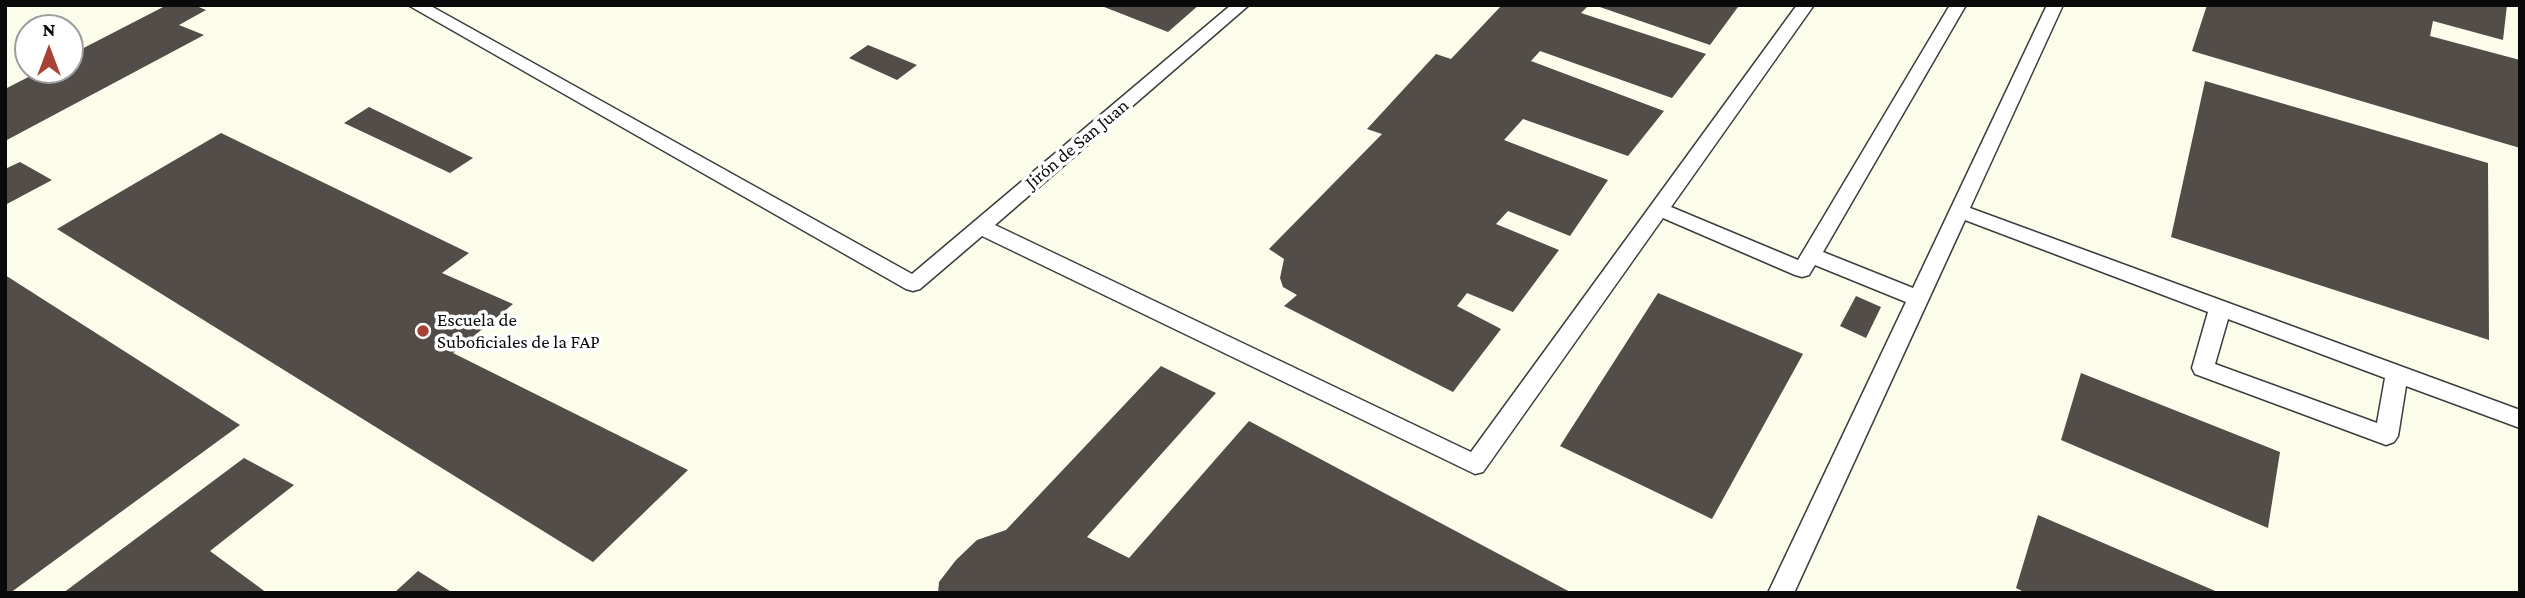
<!DOCTYPE html>
<meta charset="utf-8">
<style>
body{margin:0}
#map{position:relative;width:2525px;height:598px;overflow:hidden;background:#fcfceb;font-family:"Crimson Pro",serif}
canvas{display:block}
.frame{position:absolute;inset:0;border:7px solid #0a0a0a;pointer-events:none}
.north{position:absolute;left:14px;top:14px;width:70px;height:70px;box-sizing:border-box;background:#fff;border:2px solid #9d9d9d;border-radius:50%;rotate:0deg;font-size:19px;font-weight:700;line-height:28px;text-align:center;color:#0a0a0a}
.north::after{content:'';display:block;margin:auto;width:24px;height:32px;background:#a74335;clip-path:polygon(50% 0,100% 100%,50% 72%,0 100%)}
</style>
<div id="map">
<canvas width="2525" height="598"></canvas>
<div class="frame"></div>
<div class="north">N</div>
</div>
<script>
const context = document.querySelector('canvas').getContext('2d');
context.lineJoin = 'round';
function fill(path, color) {
  context.fillStyle = color;
  context.fill(path, 'evenodd');
}
function shape(rows) {
  const path = new Path2D();
  for (const r of rows) {
    path.moveTo(r[0], r[1]);
    for (let i = 2; i < r.length; i += 2) path.lineTo(r[i], r[i + 1]);
  }
  return path;
}
function strokePath(path, color, width, dash) {
  context.strokeStyle = color;
  context.lineWidth = width;
  context.lineCap = dash ? 'butt' : 'round';
  context.setLineDash(dash || []);
  context.stroke(path);
}
function write(font, color, halo, rows, align = 'center') {
  context.font = font + ' "Crimson Pro",serif';
  context.lineWidth = 7;
  context.setLineDash([]);
  context.textBaseline = 'middle';
  context.strokeStyle = halo;
  context.fillStyle = color;
  for (const [text, x, y, turn = 0] of rows) {
    context.save();
    context.translate(x, y);
    context.rotate((+turn || 0) * Math.PI / 180);
    context.textAlign = isNaN(turn) ? turn : align;
    if (halo) context.strokeText(text, 0, 0);
    context.fillText(text, 0, 0);
    context.restore();
  }
}
fill(shape([
 [167,5,194,5,206,10,179,25,204,35,5,141,5,89,42,70,70,70,70,55],
 [1099,5,1199,5,1168,32],
 [1502,5,1589,5,1581,13,1706,54,1672,98,1540,51,1531,61,1664,111,1628,156,1523,119,1504,140,1608,180,1570,236,1508,211,1496,224,1559,250,1513,312,1467,293,1457,306,1501,329,1453,392,1284,306,1297,295,1283,287,1280,278,1284,259,1269,249,1382,134,1367,129,1436,54,1451,59],
 [1594,5,1732,5,1738,7,1710,45],
 [2207,5,2507,5,2503,40,2433,21,2430,36,2520,60,2520,148,2192,51],
 [868,45,917,65,897,80,849,58],
 [2205,81,2488,163,2489,340,2171,237],
 [369,107,473,158,450,173,344,123],
 [221,133,469,253,442,273,513,304,453,353,688,470,593,562,57,229],
 [20,162,52,180,5,205,5,169],
 [5,275,240,425,10,593,5,593],
 [1658,293,1803,354,1712,519,1560,446],
 [1856,296,1881,307,1866,338,1840,326],
 [1161,366,1216,393,1087,537,1129,558,1249,421,1572,593,938,593,939,582,956,560,977,540,1006,530],
 [2081,373,2280,452,2268,528,2061,440],
 [244,458,294,485,210,551,267,593,63,593],
 [2038,515,2220,593,2026,593,2016,588],
 [418,571,453,593,394,593]
]), '#524d48');
const lane = shape([
 [408,5,429,5,912,274,1231,5,1249,5,995,225,1471,452,1797,5,1814,5,1671,207,1798,260,1950,5,1966,5,1823,252,1913,288,2047,5,2063,5,1970,208,2520,410,2520,428,2406,386,2398,436,2394,442,2386,445,2378,442,2195,374,2192,368,2208,312,1965,220,1794,593,1768,593,1906,302,1815,265,1809,275,1802,277,1795,275,1663,218,1483,472,1475,474,982,236,920,289,913,291,906,289,408,5],
 [2228,319,2385,378,2377,423,2215,364,2228,319]
]);
strokePath(lane, '#3d3d3d', 3);
fill(lane, '#fff');
for (const [x, y, r, color] of [
 [423,331,7,"#a74335"]
]) {
  const dot = new Path2D();
  dot.arc(x, y, r, 0, 2 * Math.PI);
  context.fillStyle = color;
  context.fill(dot);
  strokePath(dot, '#fff', 2.5);
}
write('19px', '#0a0a0a', '#fff', [
 ["Jirón de San Juan",1077,144,-40]
]);
write('19px', '#0a0a0a', '#fff', [
 ["Escuela de",437,320],
 ["Suboficiales de la FAP",437,342]
], 'left');
</script>
